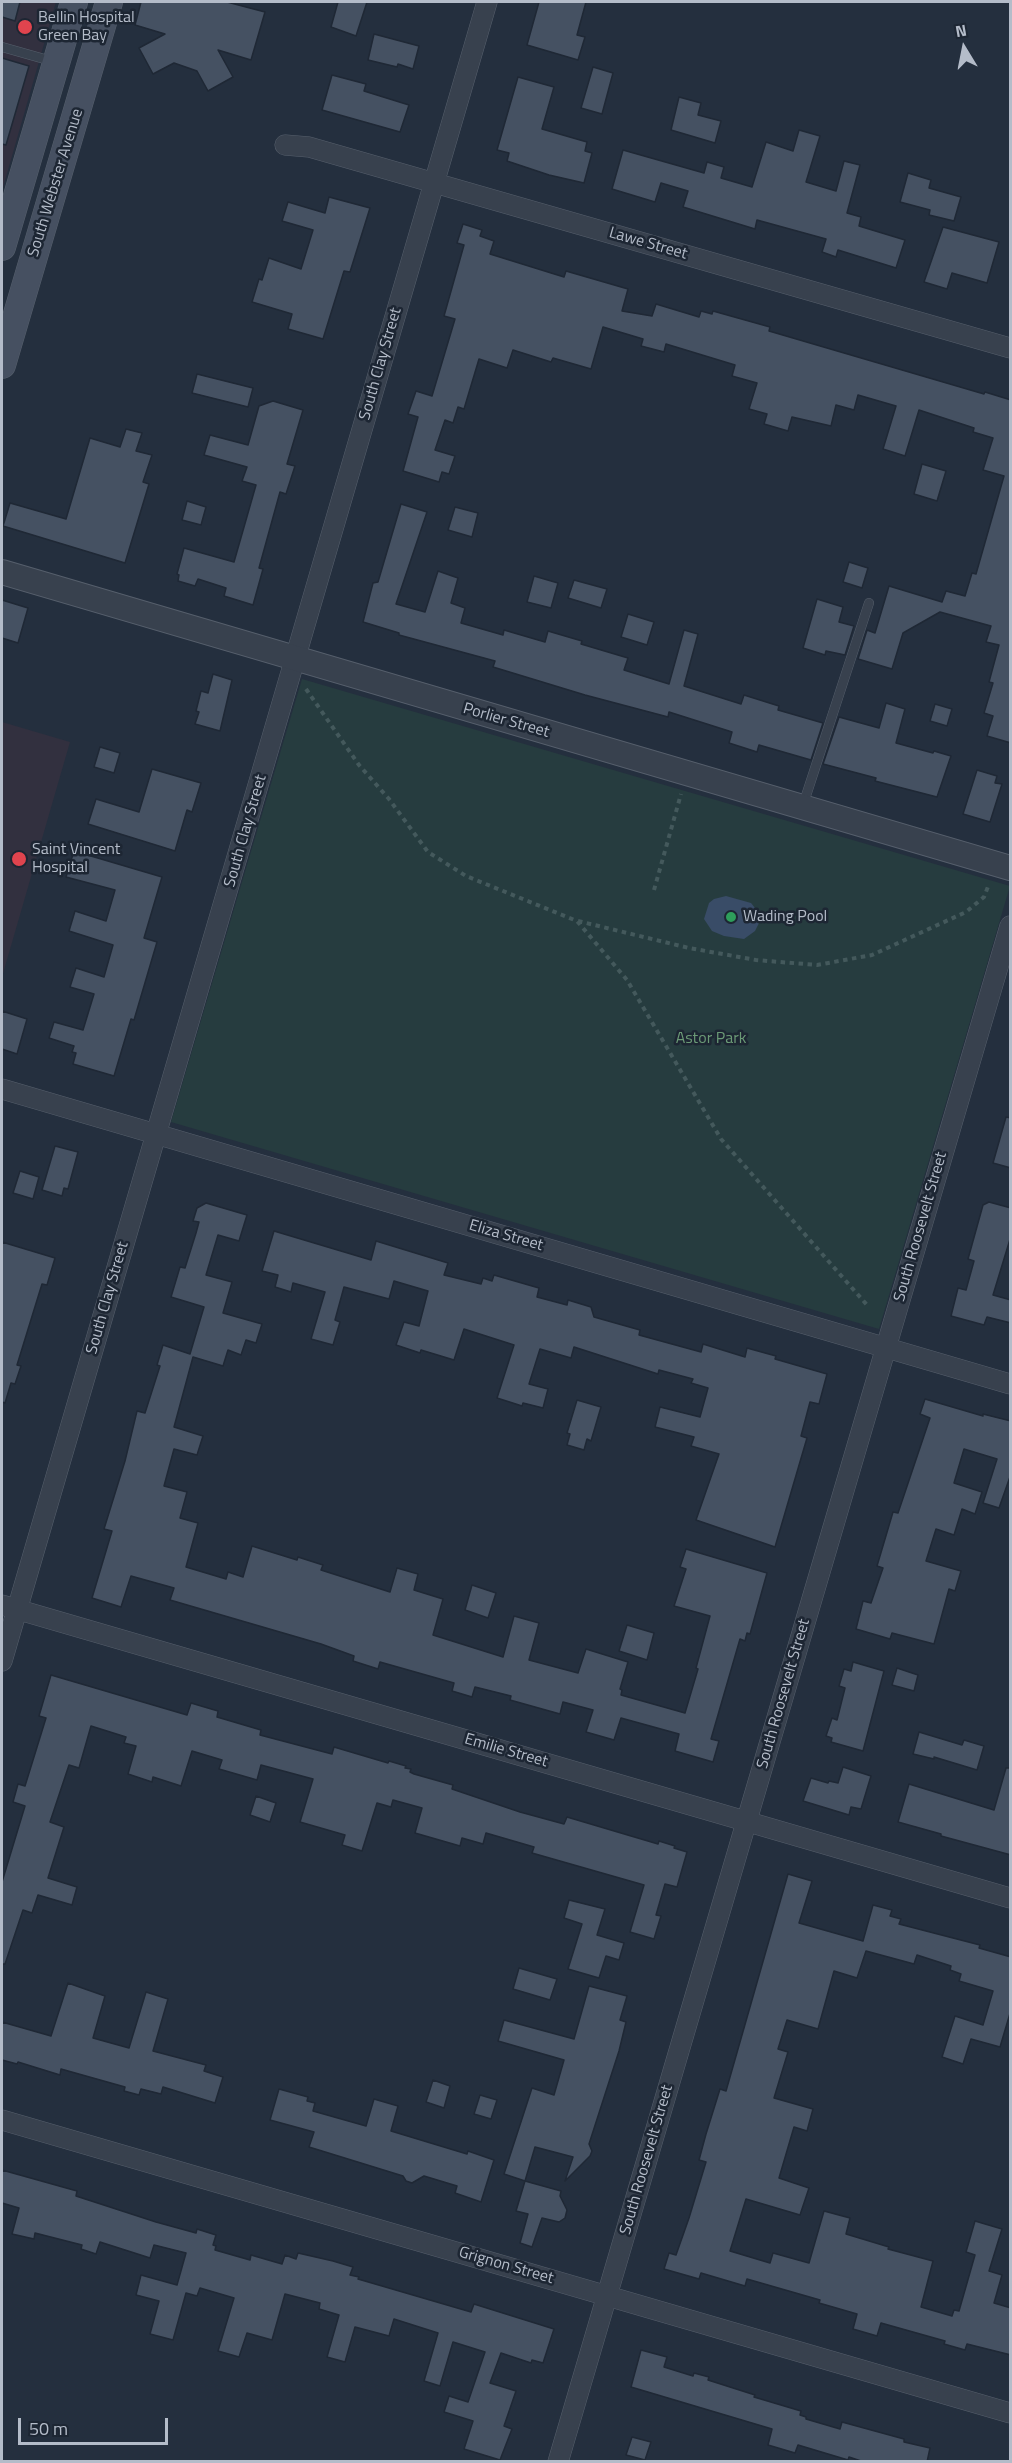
<!DOCTYPE html>
<style>
body{margin:0}
#map{position:relative;width:1012px;height:2463px;overflow:hidden;background:#242f3e;font-family:"Titillium Web",sans-serif}
canvas{display:block}
.frame{position:absolute;inset:0;border:3px solid #b4bcc9;pointer-events:none}
.north{position:absolute;left:934px;top:18px;width:60px;height:60px;-webkit-text-stroke:4px #1d2633;paint-order:stroke;rotate:350deg;font-size:16px;font-weight:700;line-height:24px;text-align:center;color:#b4bcc9}
.north::after{content:'';display:block;margin:auto;width:21px;height:27px;background:#b4bcc9;clip-path:polygon(50% 0,100% 100%,50% 72%,0 100%)}
.scale{position:absolute;left:18px;top:2418px;width:150px;height:27px;box-sizing:border-box;border:3px solid #b4bcc9;border-top:0;padding-left:8px;font-size:18px;line-height:21px;white-space:nowrap;color:#b4bcc9;-webkit-text-stroke:4px #1d2633;paint-order:stroke}
</style>
<div id="map">
<canvas width="1012" height="2463"></canvas>
<div class="frame"></div>
<div class="north">N</div>
<div class="scale">50 m</div>
</div>
<script>
const context = document.querySelector('canvas').getContext('2d');
context.lineJoin = 'round';
function fill(path, color) {
  context.fillStyle = color;
  context.fill(path, 'evenodd');
}
function shape(rows) {
  const path = new Path2D();
  for (const r of rows) {
    path.moveTo(r[0], r[1]);
    for (let i = 2; i < r.length; i += 2) path.lineTo(r[i], r[i + 1]);
  }
  return path;
}
function strokePath(path, color, width, dash) {
  context.strokeStyle = color;
  context.lineWidth = width;
  context.lineCap = dash ? 'butt' : 'round';
  context.setLineDash(dash || []);
  context.stroke(path);
}
function write(font, color, halo, rows, align = 'center') {
  context.font = font + ' "Titillium Web",sans-serif';
  context.lineWidth = 5;
  context.setLineDash([]);
  context.textBaseline = 'middle';
  context.strokeStyle = halo;
  context.fillStyle = color;
  for (const [text, x, y, turn = 0] of rows) {
    context.save();
    context.translate(x, y);
    context.rotate((+turn || 0) * Math.PI / 180);
    context.textAlign = isNaN(turn) ? turn : align;
    if (halo) context.strokeText(text, 0, 0);
    context.fillText(text, 0, 0);
    context.restore();
  }
}
fill(shape([
 [2,2,56,2,2,191],
 [2,722,70,742,2,977]
]), '#32303f');
fill(shape([
 [302,679,1010,886,879,1329,171,1122]
]), '#263c3f');
fill(shape([
 [726,896,751,903,755,908,759,923,755,931,744,939,724,936,712,931,704,919,709,903,714,899]
]), '#394c67');
const building = shape([
 [2,2,20,2,15,21,2,17,2,2],
 [141,2,227,2,265,12,251,60,218,50,233,77,208,91,197,71,174,63,153,74,139,48,165,34,135,25,141,2],
 [338,2,367,2,356,36,331,27,338,2],
 [539,2,586,2,577,35,585,37,578,60,527,45,539,2],
 [374,34,419,46,413,69,398,64,397,67,368,60,374,34],
 [2,58,29,66,6,145,2,144,2,58],
 [593,67,613,73,602,114,581,108,593,67],
 [332,75,366,84,364,91,409,105,400,132,322,110,332,75],
 [518,77,554,87,542,129,587,142,585,151,592,153,584,183,549,175,507,161,509,153,497,150,518,77],
 [679,97,701,103,698,115,721,121,715,143,671,130,679,97],
 [799,130,820,136,806,182,836,191,844,161,860,165,847,213,861,217,859,226,905,240,896,268,838,250,836,257,822,252,826,239,757,220,755,229,683,207,688,191,661,183,655,202,612,189,623,150,704,173,707,162,724,167,721,178,752,187,766,142,793,151,799,130],
 [908,173,931,180,929,188,961,197,954,221,929,215,930,210,900,202,908,173],
 [329,197,370,208,350,272,344,271,323,339,288,329,292,314,252,302,259,279,262,280,269,258,301,269,313,230,282,221,288,202,325,213,329,197],
 [463,224,482,230,480,236,494,241,490,254,564,277,566,271,628,289,622,311,652,316,656,304,699,317,701,311,712,314,713,311,770,327,769,331,984,394,985,392,1011,400,1011,743,987,736,993,716,984,713,993,683,989,682,999,645,986,642,991,626,940,612,903,633,892,669,858,659,867,630,875,633,889,586,942,602,946,591,965,596,972,573,976,574,1004,476,983,470,993,438,973,432,974,428,919,410,905,456,883,449,896,406,858,395,854,410,836,405,831,426,792,417,788,431,764,424,767,414,749,409,757,383,732,376,735,365,666,344,664,352,641,346,643,339,603,327,591,369,553,358,551,362,513,350,507,368,479,359,464,409,458,407,453,423,445,420,435,450,455,456,449,474,442,472,439,482,403,471,418,417,408,414,416,391,432,396,455,319,444,316,464,245,457,243,463,224],
 [943,227,999,242,987,283,952,273,947,289,924,282,943,227],
 [197,374,253,388,248,407,192,393,197,374],
 [273,401,303,410,287,464,295,466,286,494,280,492,259,568,263,569,253,605,224,596,226,588,198,579,195,586,178,581,179,575,177,574,184,548,234,562,256,485,242,481,247,467,204,455,210,435,248,445,259,406,273,401],
 [126,429,142,433,136,451,152,455,143,482,149,484,125,563,3,526,10,503,66,519,90,438,120,447,126,429],
 [922,464,946,471,937,501,914,494,922,464],
 [187,501,206,507,201,525,182,520,187,501],
 [401,504,427,512,396,604,425,612,438,571,458,578,451,603,465,608,461,623,503,635,504,630,545,642,548,631,582,641,581,644,628,658,624,670,669,684,684,630,698,634,684,686,741,704,744,695,779,706,778,710,823,723,811,760,759,745,757,752,729,743,732,732,669,712,668,717,585,695,493,667,495,661,399,635,399,633,363,622,373,583,378,582,401,504],
 [455,507,478,513,472,537,448,530,455,507],
 [849,562,868,568,862,588,843,582,849,562],
 [534,576,558,583,551,608,527,602,534,576],
 [574,580,607,589,601,608,568,598,574,580],
 [817,599,843,607,839,622,854,626,845,655,826,651,825,655,803,648,817,599],
 [2,600,28,608,18,643,2,638,2,600],
 [628,614,654,622,647,645,621,637,628,614],
 [213,674,232,680,220,731,195,724,199,712,196,711,201,691,208,693,213,674],
 [886,703,905,709,896,743,933,753,934,751,951,756,937,797,875,781,876,778,823,764,839,717,879,728,886,703],
 [935,704,952,709,947,726,930,721,935,704],
 [100,747,120,753,114,773,94,767,100,747],
 [152,769,201,783,192,812,187,810,175,851,88,824,96,799,139,812,152,769],
 [977,770,997,776,995,783,1002,784,990,822,963,814,977,770],
 [74,851,162,877,144,938,157,942,134,1020,131,1019,114,1076,73,1064,76,1053,72,1052,74,1046,49,1038,54,1022,83,1030,94,994,70,987,76,968,104,977,113,945,69,931,75,911,106,921,115,890,66,877,74,851],
 [2,1011,27,1019,17,1054,2,1049,2,1011],
 [1006,1117,1011,1118,1011,1168,993,1163,1006,1117],
 [55,1146,78,1152,68,1189,64,1188,62,1196,42,1190,55,1146],
 [20,1171,39,1177,33,1199,13,1193,20,1171],
 [989,1202,1011,1208,1011,1236,993,1295,1011,1300,1011,1323,987,1317,984,1325,951,1316,958,1288,966,1290,974,1261,968,1259,983,1205,989,1202],
 [206,1203,247,1215,239,1241,218,1235,206,1275,232,1282,223,1313,262,1324,256,1343,246,1340,241,1355,228,1350,223,1366,193,1357,174,1427,203,1436,197,1455,174,1449,164,1486,187,1492,180,1518,198,1523,186,1567,226,1579,228,1572,243,1577,252,1546,297,1560,298,1557,323,1565,321,1570,390,1592,397,1568,418,1574,414,1590,443,1599,433,1635,503,1657,514,1616,539,1623,529,1660,578,1673,586,1649,628,1662,620,1689,622,1690,621,1695,685,1713,698,1669,696,1668,710,1616,674,1606,686,1569,680,1567,686,1549,767,1573,750,1634,747,1633,745,1641,740,1639,711,1739,719,1741,713,1762,675,1751,679,1734,621,1718,614,1740,586,1732,593,1710,563,1702,560,1714,510,1700,511,1696,475,1687,472,1697,452,1691,454,1683,380,1662,378,1669,353,1661,354,1656,321,1644,170,1600,174,1588,131,1576,121,1607,92,1598,112,1531,104,1529,125,1461,137,1411,145,1413,160,1366,157,1365,163,1345,190,1354,204,1307,171,1297,180,1267,185,1268,196,1233,199,1222,193,1221,197,1208,206,1203],
 [274,1231,371,1260,376,1241,448,1263,444,1275,481,1284,483,1278,492,1281,494,1275,539,1288,537,1297,567,1305,568,1300,591,1307,594,1317,640,1330,639,1335,701,1352,703,1344,745,1357,747,1348,776,1356,775,1359,827,1374,819,1404,810,1402,801,1436,807,1438,775,1547,696,1520,719,1454,691,1446,694,1437,655,1427,660,1407,700,1417,708,1388,691,1383,693,1379,659,1370,658,1374,574,1347,571,1358,540,1349,529,1384,548,1389,543,1408,523,1403,522,1406,497,1398,514,1345,464,1329,454,1360,421,1350,420,1353,396,1345,404,1322,419,1326,428,1291,394,1281,389,1299,344,1287,335,1320,340,1322,333,1345,311,1339,325,1292,293,1283,291,1292,275,1287,278,1275,262,1271,274,1231],
 [2,1242,55,1258,47,1285,42,1284,17,1365,21,1366,15,1384,11,1383,5,1403,2,1402,2,1242],
 [925,1399,983,1416,983,1414,1011,1421,1011,1474,999,1508,983,1503,997,1459,964,1449,954,1483,982,1492,975,1514,962,1509,954,1535,936,1529,926,1561,961,1571,955,1591,949,1589,934,1644,892,1633,890,1639,856,1629,863,1601,871,1603,883,1568,877,1566,893,1512,898,1513,930,1418,920,1414,925,1399],
 [577,1400,601,1407,591,1441,587,1439,584,1450,567,1445,570,1434,567,1433,577,1400],
 [472,1585,496,1593,488,1618,465,1610,472,1585],
 [627,1625,654,1633,647,1660,619,1651,627,1625],
 [853,1662,884,1671,863,1751,831,1742,832,1738,826,1736,832,1718,837,1720,845,1688,839,1686,844,1669,851,1671,853,1662],
 [897,1668,918,1675,914,1691,892,1685,897,1668],
 [51,1675,187,1715,191,1703,218,1711,217,1717,261,1730,260,1735,332,1754,334,1747,388,1763,389,1761,406,1766,405,1768,411,1769,410,1772,414,1774,453,1785,452,1789,520,1812,564,1824,567,1817,658,1844,659,1841,675,1846,674,1848,687,1852,677,1887,665,1884,656,1915,661,1916,654,1939,630,1932,644,1885,532,1853,534,1847,486,1833,483,1844,462,1838,460,1846,415,1833,422,1808,393,1800,391,1807,377,1803,362,1851,342,1845,345,1835,300,1822,313,1779,261,1765,257,1780,219,1769,222,1760,192,1751,181,1786,153,1777,152,1782,128,1774,136,1746,124,1743,126,1737,91,1726,79,1768,69,1765,50,1822,64,1827,48,1878,77,1887,72,1905,38,1895,32,1913,23,1910,5,1964,2,1964,2,1882,25,1806,13,1802,18,1784,25,1786,46,1718,39,1716,51,1675],
 [919,1732,962,1745,964,1740,984,1746,977,1770,934,1757,934,1759,913,1754,919,1732],
 [843,1767,871,1776,861,1809,851,1807,849,1815,803,1801,811,1778,828,1783,829,1781,838,1783,843,1767],
 [1006,1768,1011,1768,1011,1855,941,1836,941,1834,898,1822,909,1784,994,1810,1006,1768],
 [256,1796,276,1803,270,1822,250,1815,256,1796],
 [788,1874,812,1881,799,1923,863,1941,873,1905,892,1910,890,1916,901,1919,899,1924,980,1945,979,1948,1011,1957,1011,2010,1000,2047,971,2039,963,2064,942,2057,955,2016,983,2025,993,1991,959,1981,961,1974,950,1970,951,1966,917,1955,914,1964,866,1951,857,1978,834,1971,818,2029,787,2020,778,2049,788,2052,774,2098,813,2109,807,2131,794,2127,779,2178,809,2188,800,2215,746,2199,730,2251,770,2263,773,2253,809,2263,824,2211,850,2218,846,2234,889,2247,888,2249,933,2261,921,2307,952,2316,954,2310,959,2311,975,2255,966,2252,975,2221,1002,2229,989,2271,1002,2275,994,2303,1011,2308,1011,2355,967,2344,965,2350,944,2344,945,2341,881,2323,877,2336,853,2329,857,2314,819,2303,820,2300,747,2279,745,2286,701,2273,699,2279,664,2269,669,2253,676,2255,689,2218,706,2162,699,2160,706,2134,720,2089,726,2091,788,1874],
 [569,1900,605,1909,597,1935,624,1943,619,1960,606,1956,599,1978,568,1969,582,1924,564,1918,569,1900],
 [519,1968,557,1979,550,2000,513,1989,519,1968],
 [68,1983,105,1996,93,2038,129,2048,146,1992,168,1999,153,2051,206,2065,204,2071,223,2077,215,2103,163,2087,161,2094,141,2089,139,2095,124,2091,125,2087,61,2069,60,2075,18,2062,17,2064,2,2060,2,2022,51,2036,68,1983],
 [589,1986,627,1996,620,2020,626,2022,619,2051,589,2144,592,2151,590,2156,565,2181,573,2157,535,2147,525,2181,504,2174,532,2088,554,2095,564,2060,498,2041,504,2020,574,2039,589,1986],
 [433,2080,450,2086,444,2108,426,2102,433,2080],
 [279,2089,308,2097,307,2101,315,2103,313,2111,366,2126,374,2099,398,2106,391,2131,467,2154,468,2151,494,2160,481,2202,455,2193,457,2186,424,2176,412,2183,406,2181,403,2176,309,2147,314,2132,270,2120,279,2089],
 [480,2095,497,2100,491,2119,474,2114,480,2095],
 [2,2170,77,2191,76,2196,156,2222,196,2233,197,2229,216,2235,213,2245,216,2246,215,2250,250,2260,251,2255,282,2264,285,2255,296,2259,298,2253,333,2261,353,2267,350,2275,359,2277,358,2279,471,2312,474,2304,554,2329,543,2363,532,2360,531,2363,501,2353,490,2383,516,2391,504,2426,512,2429,500,2460,464,2449,473,2421,444,2412,449,2396,468,2402,485,2352,453,2342,440,2386,424,2381,438,2333,394,2319,389,2336,355,2327,345,2362,327,2357,339,2315,319,2309,320,2303,285,2294,272,2340,247,2333,239,2357,218,2351,234,2298,200,2288,197,2296,186,2293,173,2340,150,2334,159,2301,136,2295,141,2275,177,2285,186,2253,154,2245,150,2258,100,2242,96,2254,81,2249,82,2245,35,2233,34,2239,12,2234,19,2208,2,2203,2,2170],
 [525,2181,561,2191,560,2196,567,2210,565,2218,559,2222,542,2218,532,2247,520,2243,528,2214,516,2211,525,2181],
 [641,2350,667,2357,664,2367,693,2376,694,2373,709,2377,708,2380,755,2395,754,2397,801,2411,800,2415,806,2417,806,2419,840,2429,842,2422,904,2439,904,2442,930,2448,927,2462,864,2462,849,2457,848,2460,798,2445,795,2453,768,2445,772,2429,631,2387,641,2350],
 [632,2437,651,2442,645,2460,626,2455,632,2437]
]);
fill(building, '#455162');
strokePath(building, '#1f2835', 1.5);
const service = shape([
 [2,47,55,62],
 [803,805,869,603]
]);
const minor = shape([
 [285,145,309,147,1010,348],
 [2,1089,1010,1384],
 [2,1605,1010,1898],
 [2,1661,487,2],
 [2,2120,1010,2413],
 [558,2462,1010,926]
]);
const tertiary = shape([
 [2,572,1010,868]
]);
const secondary = shape([
 [2,247,74,2],
 [2,365,109,2]
]);
strokePath(service, '#565f6c', 10);
strokePath(minor, '#565f6c', 21);
strokePath(tertiary, '#565f6c', 26);
strokePath(secondary, '#565f6c', 28);
strokePath(shape([
 [306,689,359,765,389,799,428,852,466,876,577,921,627,980,721,1139,867,1305],
 [654,890,681,794],
 [578,921,689,948,756,960,817,965,872,955,966,912,984,897,989,884]
]), '#44595c', 4, [4.5, 4.5]);
strokePath(service, '#38414e', 9);
strokePath(minor, '#38414e', 20);
strokePath(tertiary, '#38414e', 24);
strokePath(secondary, '#465061', 27);
for (const [x, y, r, color] of [
 [25,27,8,"#e0444e"],
 [19,859,8,"#e0444e"],
 [731,917,6,"#2e9e5b"]
]) {
  const dot = new Path2D();
  dot.arc(x, y, r, 0, 2 * Math.PI);
  context.fillStyle = color;
  context.fill(dot);
  strokePath(dot, '#1d2633', 2);
}
write('16px', '#b4bcc9', '#1d2633', [
 ["Bellin Hospital",38,18],
 ["Green Bay",38,36],
 ["Saint Vincent",32,850],
 ["Hospital",32,868],
 ["Wading Pool",743,917]
], 'left');
write('16px', '#b4bcc9', '#1d2633', [
 ["South Webster Avenue",56,183,-73],
 ["Lawe Street",648,244,16],
 ["South Clay Street",381,364,-74],
 ["Porlier Street",506,721,16],
 ["South Clay Street",246,831,-74],
 ["South Roosevelt Street",921,1227,-74],
 ["Eliza Street",506,1236,16],
 ["South Clay Street",108,1298,-74],
 ["South Roosevelt Street",784,1694,-74],
 ["Emilie Street",506,1751,16],
 ["South Roosevelt Street",647,2160,-74],
 ["Grignon Street",506,2266,16]
]);
write('16px', '#6b9a76', '#1d2633', [
 ["Astor Park",711,1039]
]);
</script>
